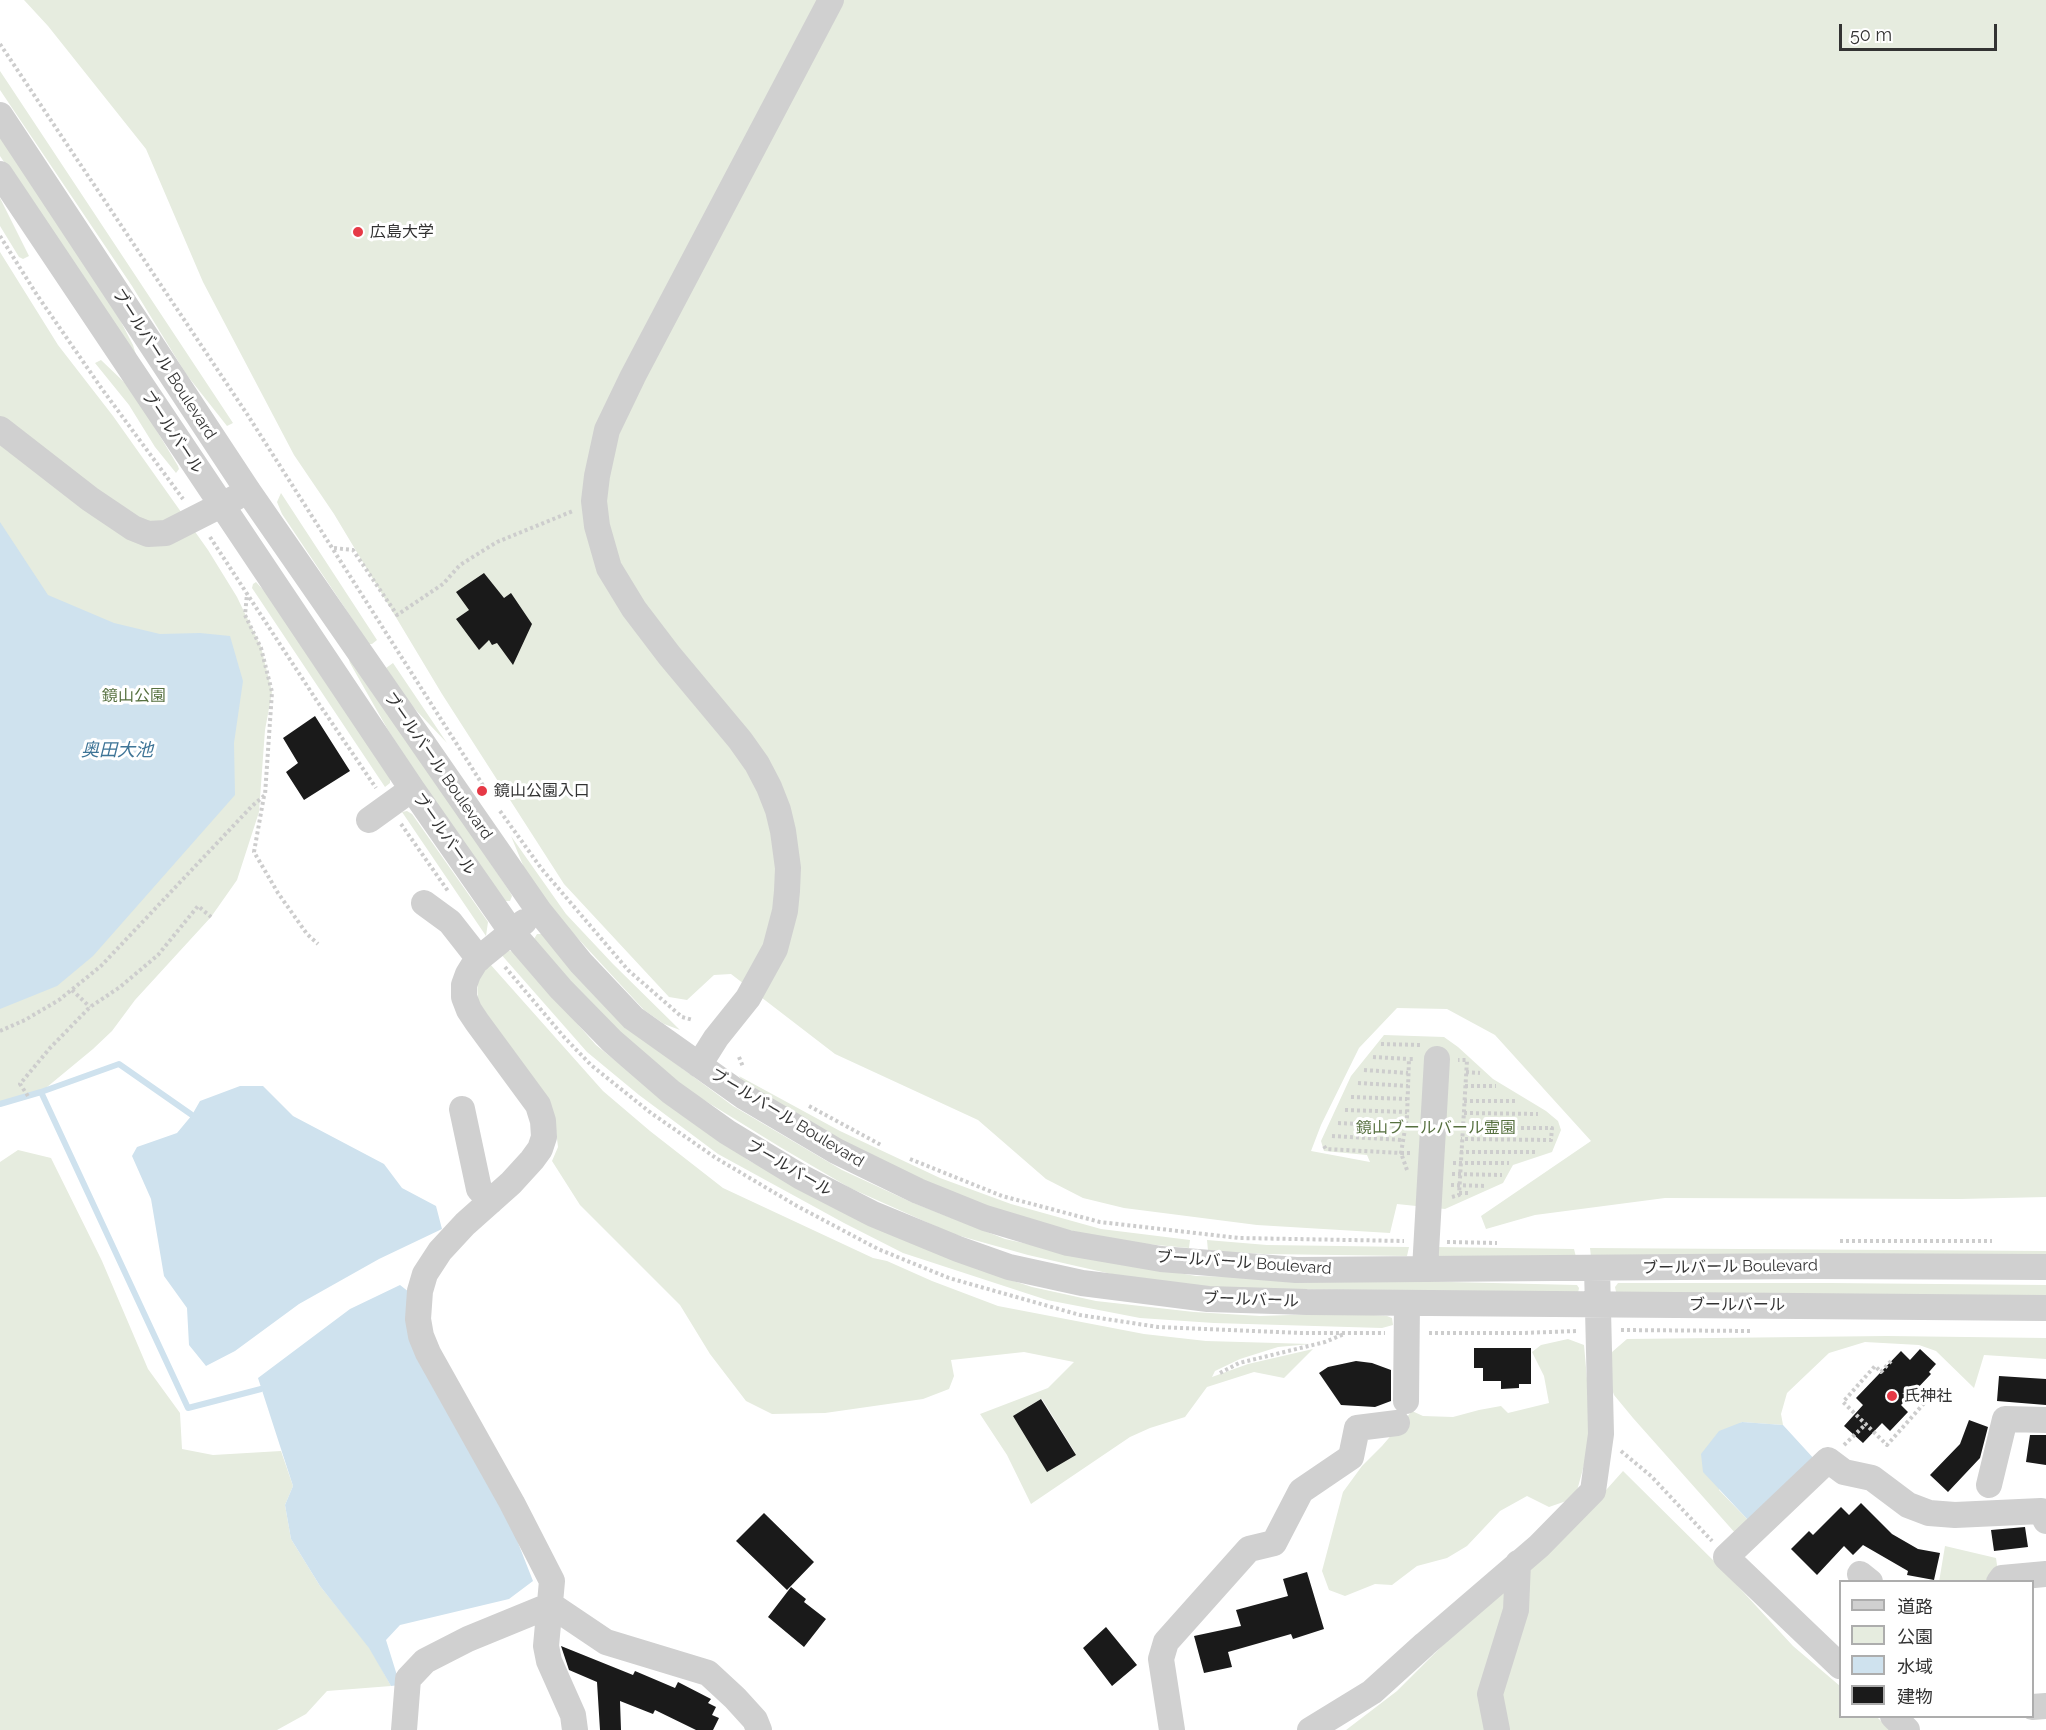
<!DOCTYPE html>
<meta charset="utf-8">
<style>
body{margin:0}
#map{position:relative;width:2046px;height:1730px;overflow:hidden;background:#fff;font-family:Raleway,"Noto Sans JP",sans-serif}
canvas{display:block}
.legend{position:absolute;left:1839px;top:1580px;width:195px;height:138px;box-sizing:border-box;background:#fff;border:2px solid #adadad;margin:0;padding:8px 10px;list-style:none;font-size:18px;color:#333}
.legend li{display:flex;align-items:center;gap:12px;height:30px}
.legend b{width:30px;border:2px solid #adadad}
.scale{position:absolute;left:1839px;top:24px;width:158px;height:27px;box-sizing:border-box;border:3px solid #333;border-top:0;padding-left:8px;font-size:18px;line-height:21px;white-space:nowrap;color:#333;-webkit-text-stroke:4px #fff;paint-order:stroke}
</style>
<div id="map">
<canvas width="2046" height="1730"></canvas>
<ul class="legend">
<li><b style="height:8px;background:#d0d0d0"></b>道路</li>
<li><b style="height:16px;background:#e6ecdf"></b>公園</li>
<li><b style="height:16px;background:#cfe2ee"></b>水域</li>
<li><b style="height:16px;background:#1a1a1a"></b>建物</li>
</ul>
<div class="scale">50 m</div>
</div>
<script>
const context = document.querySelector('canvas').getContext('2d');
context.lineJoin = 'round';
function fill(path, color) {
  context.fillStyle = color;
  context.fill(path, 'evenodd');
}
function shape(rows) {
  const path = new Path2D();
  for (const r of rows) {
    path.moveTo(r[0], r[1]);
    for (let i = 2; i < r.length; i += 2) path.lineTo(r[i], r[i + 1]);
  }
  return path;
}
function strokePath(path, color, width, dash) {
  context.strokeStyle = color;
  context.lineWidth = width;
  context.lineCap = dash ? 'butt' : 'round';
  context.setLineDash(dash || []);
  context.stroke(path);
}
function write(font, color, halo, rows, align = 'center') {
  context.font = font + ' Raleway,"Noto Sans JP",sans-serif';
  context.lineWidth = 6;
  context.setLineDash([]);
  context.textBaseline = 'middle';
  context.strokeStyle = halo;
  context.fillStyle = color;
  for (const [text, x, y, turn = 0] of rows) {
    context.save();
    context.translate(x, y);
    context.rotate((+turn || 0) * Math.PI / 180);
    context.textAlign = isNaN(turn) ? turn : align;
    if (halo) context.strokeText(text, 0, 0);
    context.fillText(text, 0, 0);
    context.restore();
  }
}
fill(shape([
 [24,0,2046,0,2046,1197,1961,1199,1665,1198,1535,1215,1486,1229,1481,1216,1591,1141,1495,1035,1447,1009,1397,1008,1359,1048,1321,1125,1311,1151,1370,1162,1367,1155,1324,1151,1321,1141,1351,1076,1384,1035,1444,1037,1458,1047,1493,1079,1546,1111,1558,1121,1561,1130,1552,1152,1513,1165,1503,1183,1445,1209,1397,1204,1390,1233,1257,1225,1124,1208,1083,1198,1046,1179,978,1120,835,1054,731,974,714,975,687,1000,669,997,564,884,442,694,334,514,294,455,203,282,146,149,48,26],
 [0,71,10,86,233,423,227,426,186,374,132,286,0,90],
 [0,128,104,289,133,345,137,358,0,156],
 [0,198,29,256,23,259,19,257,0,226],
 [0,252,58,345,113,416,208,550,237,597,261,647,272,692,265,730,259,812,237,880,211,917,135,1000,112,1031,93,1049,41,1092,0,1104],
 [101,360,124,382,146,413,178,466,179,469,176,473,155,447,129,405,95,363],
 [281,493,377,640,372,644,369,644,282,514,277,502],
 [256,582,268,595,390,777,390,783,385,787,252,588,253,584],
 [346,650,510,892,512,896,510,901,505,901,463,845,388,730,350,663],
 [393,663,447,743,412,706,386,668],
 [407,811,412,814,488,922,486,936,402,812],
 [511,836,566,914,613,964,680,1030,664,1024,644,1010,547,905,525,870],
 [537,934,542,934,652,1046,733,1106,842,1170,911,1202,1005,1239,1087,1257,1196,1276,1577,1285,1579,1288,1578,1293,1197,1288,1129,1278,1028,1255,953,1234,850,1188,780,1147,686,1089,630,1044,579,994,534,939],
 [506,950,514,952,596,1045,648,1087,748,1160,877,1229,977,1269,1032,1287,1096,1301,1194,1312,1260,1316,1349,1313,1387,1316,1392,1318,1393,1325,1382,1328,1214,1323,1140,1318,1047,1300,903,1253,844,1223,718,1154,639,1095,587,1052,499,952],
 [490,964,603,1091,650,1131,723,1188,873,1258,887,1261,932,1281,998,1306,1144,1334,1206,1341,1311,1344,1278,1347,1240,1359,1215,1371,1212,1377,1248,1364,1313,1349,1284,1378,1254,1372,1207,1387,1185,1417,1150,1428,1130,1437,1031,1504,1007,1455,980,1414,1048,1388,1074,1362,1024,1352,951,1360,954,1376,949,1389,923,1399,825,1413,772,1414,746,1401,710,1354,680,1305,580,1205,552,1161,558,1147,555,1122,478,1007,477,977],
 [1041,1399,1042,1399,1076,1454,1029,1406],
 [739,1076,840,1131,940,1178,1011,1204,1101,1229,1190,1240,1189,1248,1135,1243,1080,1233,1013,1216,912,1177,856,1151,748,1089],
 [18,1150,51,1158,102,1261,148,1369,180,1413,182,1449,213,1455,281,1451,293,1486,285,1505,291,1539,320,1586,370,1648,391,1686,327,1691,306,1714,277,1730,0,1730,0,1162],
 [1207,1240,1267,1245,1409,1247,1407,1256,1265,1254,1208,1251],
 [1437,1247,1574,1249,1576,1257,1438,1257],
 [1590,1248,2046,1251,2046,1262,1591,1257],
 [1618,1283,1830,1283,2046,1285,2046,1297,1616,1292,1615,1287],
 [1887,1336,2046,1338,2046,1359,1984,1355,1974,1388,1936,1351,1919,1345,1865,1342,1829,1353,1787,1393,1781,1414,1783,1425,1741,1422,1719,1490,1749,1521,1736,1534,1633,1418,1614,1395,1609,1380,1612,1352,1627,1339],
 [1568,1339,1584,1345,1592,1436,1575,1498,1549,1507,1527,1496,1500,1511,1467,1546,1447,1558,1417,1566,1392,1585,1375,1584,1345,1596,1329,1590,1322,1571,1343,1492,1362,1466,1382,1446,1412,1411,1423,1416,1453,1417,1479,1410,1501,1406,1508,1413,1549,1403,1544,1376,1532,1352,1541,1345],
 [1623,1471,1722,1569,1793,1646,1840,1686,1840,1716,1877,1717,1890,1730,1346,1730,1397,1691,1450,1638,1590,1508],
 [1945,1546,1996,1558,1998,1572,1988,1581,1939,1582]
]), '#e6ecdf');
fill(shape([
 [0,522,48,595,114,623,160,634,200,633,230,636,243,681,234,743,235,795,93,956,57,986,0,1009],
 [240,1086,263,1086,293,1116,384,1164,402,1188,436,1206,442,1229,379,1259,299,1304,235,1351,206,1366,189,1345,187,1308,164,1276,151,1199,132,1156,137,1147,177,1133,192,1115,200,1101],
 [400,1285,409,1292,413,1348,513,1530,533,1581,509,1599,400,1625,386,1640,400,1685,391,1686,369,1648,320,1586,291,1539,285,1505,293,1486,258,1378,350,1309],
 [1742,1422,1783,1425,1816,1461,1749,1521,1703,1472,1701,1454,1719,1431]
]), '#cfe2ee');
strokePath(shape([
 [41,1092,188,1408,261,1389],
 [0,1104,41,1092,119,1064,192,1115]
]), '#cfe2ee', 6);
fill(shape([
 [484,573,504,598,511,593,532,624,513,665,497,643,492,645,489,640,479,650,456,619,469,610,456,592],
 [315,716,350,771,304,800,286,772,298,763,283,738],
 [1474,1348,1531,1348,1531,1384,1519,1384,1519,1388,1501,1389,1501,1381,1483,1381,1483,1368,1474,1368],
 [1920,1349,1936,1364,1929,1372,1931,1374,1912,1394,1902,1393,1909,1397,1901,1405,1908,1412,1890,1431,1882,1423,1863,1443,1844,1426,1863,1405,1856,1398,1901,1351,1910,1360],
 [1356,1361,1372,1363,1391,1370,1391,1401,1375,1407,1341,1405,1319,1373,1328,1367],
 [1999,1376,2046,1379,2046,1405,1997,1401],
 [1041,1399,1076,1455,1047,1472,1013,1416],
 [1969,1420,1988,1427,1980,1458,1948,1492,1930,1475,1960,1444],
 [2030,1435,2046,1435,2046,1465,2026,1462],
 [1861,1503,1892,1534,1918,1549,1940,1553,1934,1580,1907,1575,1908,1571,1863,1545,1853,1555,1844,1546,1817,1575,1791,1549,1809,1531,1813,1535,1841,1507,1849,1515],
 [764,1513,814,1562,787,1590,736,1541],
 [2025,1527,2028,1547,1994,1551,1991,1530],
 [1307,1572,1324,1629,1293,1639,1291,1634,1228,1652,1232,1667,1204,1673,1194,1636,1241,1626,1236,1610,1288,1596,1283,1579],
 [791,1587,806,1599,804,1602,826,1619,804,1647,768,1617],
 [1106,1627,1137,1665,1112,1686,1083,1648],
 [561,1646,633,1675,635,1671,675,1688,678,1682,711,1699,708,1703,716,1707,712,1715,719,1718,713,1730,696,1730,655,1710,653,1714,620,1701,621,1730,600,1730,597,1682,569,1670]
]), '#1a1a1a');
strokePath(shape([
 [0,44,247,414,484,787],
 [0,236,37,295,102,389,183,499],
 [210,537,317,701,376,788],
 [334,548,353,550,397,615,443,584,460,565,497,542,573,511],
 [264,796,254,852,278,893,307,934,318,944],
 [500,811,541,868,628,970,682,1017,693,1020],
 [401,824,448,891],
 [505,967,564,1037,591,1065,651,1113,716,1158,797,1206,878,1249,949,1278,1080,1315,1158,1327,1302,1333,1385,1333],
 [72,990,90,1007],
 [0,1031,25,1020,59,1000,101,966,252,806,265,795,272,692,261,648,245,615,247,594],
 [1381,1044,1420,1045],
 [739,1057,743,1067],
 [1373,1057,1409,1059],
 [1364,1070,1408,1073],
 [1466,1072,1480,1073],
 [1358,1083,1408,1086],
 [1465,1086,1496,1086],
 [28,1096,20,1084,50,1048,90,1007,120,987,158,955,198,906,211,917],
 [1351,1097,1407,1099],
 [1464,1101,1518,1101],
 [809,1106,881,1145],
 [1345,1110,1407,1112],
 [1464,1113,1538,1114],
 [1338,1123,1406,1126],
 [1455,1128,1552,1128,1551,1140,1461,1139],
 [1332,1136,1403,1140],
 [1324,1146,1326,1149,1401,1153,1407,1117,1409,1059,1414,1059],
 [1460,1152,1538,1152],
 [910,1159,1002,1196,1100,1222,1239,1238,1404,1241],
 [1453,1163,1509,1163],
 [1407,1170,1401,1153,1411,1153],
 [1452,1174,1502,1175],
 [1451,1185,1487,1186],
 [1459,1193,1469,1193],
 [1452,1197,1459,1195,1467,1060,1458,1060],
 [1840,1241,1992,1241],
 [1447,1242,1497,1243],
 [1621,1330,1751,1331],
 [1429,1333,1523,1333,1577,1331],
 [1891,1361,1881,1372,1875,1366,1843,1402,1887,1445,1935,1391],
 [1220,1373,1239,1363,1325,1342,1344,1334],
 [1844,1445,1866,1424],
 [1621,1451,1651,1476,1712,1541]
]), '#cdcdcd', 4, [3, 3]);
strokePath(shape([
 [0,115,248,491,539,911,581,963,633,1018,743,1096,836,1151,918,1191,985,1218,1068,1243,1161,1259,1296,1270,1811,1266,2046,1267],
 [0,174,412,789,511,931,561,989,612,1041,671,1092,727,1132,801,1177,873,1214,958,1249,1009,1267,1082,1283,1208,1299,1307,1302,2046,1308],
 [0,429,90,499,133,528,148,534,166,533,235,498],
 [369,820,412,789],
 [424,903,450,922,479,959],
 [524,922,476,961,468,974,464,985,464,997,469,1010,477,1022,538,1105,543,1121,544,1137,540,1149,532,1160,511,1183,465,1224,440,1251,425,1274,420,1291,418,1319,421,1336,428,1353,512,1503,552,1581,546,1646,549,1661,573,1715,575,1730],
 [699,1065,716,1038,748,998,775,949,785,911,787,891,788,868,783,831,778,810,769,787,757,764,740,740,669,655,634,609,609,568,597,526,594,501,597,476,607,430,633,376,831,0],
 [462,1109,479,1189,491,1201],
 [1425,1269,1437,1059],
 [1406,1401,1407,1303],
 [1989,1485,2005,1419,2046,1420],
 [1860,1574,1870,1582],
 [1999,1582,2002,1578,2046,1574],
 [1840,1666,1726,1557,1828,1460,1844,1472,1872,1478,1908,1505,1929,1513,1955,1515,2041,1511,2046,1521],
 [2032,1707,2046,1706],
 [1893,1716,1907,1730],
 [404,1730,408,1679,425,1661,468,1639,551,1605,606,1642,708,1673,735,1698,755,1720,759,1730],
 [1172,1730,1161,1659,1166,1642,1249,1549,1274,1543,1301,1491,1351,1457,1357,1428,1397,1423],
 [1310,1730,1372,1692,1425,1644,1539,1546,1593,1491,1601,1434,1597,1268],
 [1497,1730,1490,1694,1516,1610,1518,1563]
]), '#d0d0d0', 26);
for (const [x, y, r, color] of [
 [358,232,6,"#e63946"],
 [482,791,6,"#e63946"],
 [1892,1396,6,"#e63946"]
]) {
  const dot = new Path2D();
  dot.arc(x, y, r, 0, 2 * Math.PI);
  context.fillStyle = color;
  context.fill(dot);
  strokePath(dot, '#fff', 2);
}
write('16px', '#333', '#fff', [
 ["広島大学",370,232],
 ["鏡山公園入口",494,791],
 ["氏神社",1904,1396]
], 'left');
write('16px', '#333', '#fff', [
 ["ブールバール Boulevard",164,364,57],
 ["ブールバール",172,432,56],
 ["ブールバール Boulevard",438,766,55],
 ["ブールバール",444,834,55],
 ["ブールバール Boulevard",787,1118,31],
 ["ブールバール",789,1168,30],
 ["ブールバール Boulevard",1244,1263,4],
 ["ブールバール Boulevard",1730,1267,-1],
 ["ブールバール",1251,1300,2],
 ["ブールバール",1737,1305]
]);
write('16px', '#56703f', '#fff', [
 ["鏡山公園",134,696],
 ["鏡山ブールバール霊園",1436,1128]
]);
write('italic 18px', '#3f7597', '#fff', [
 ["奥田大池",117,751]
]);
</script>
